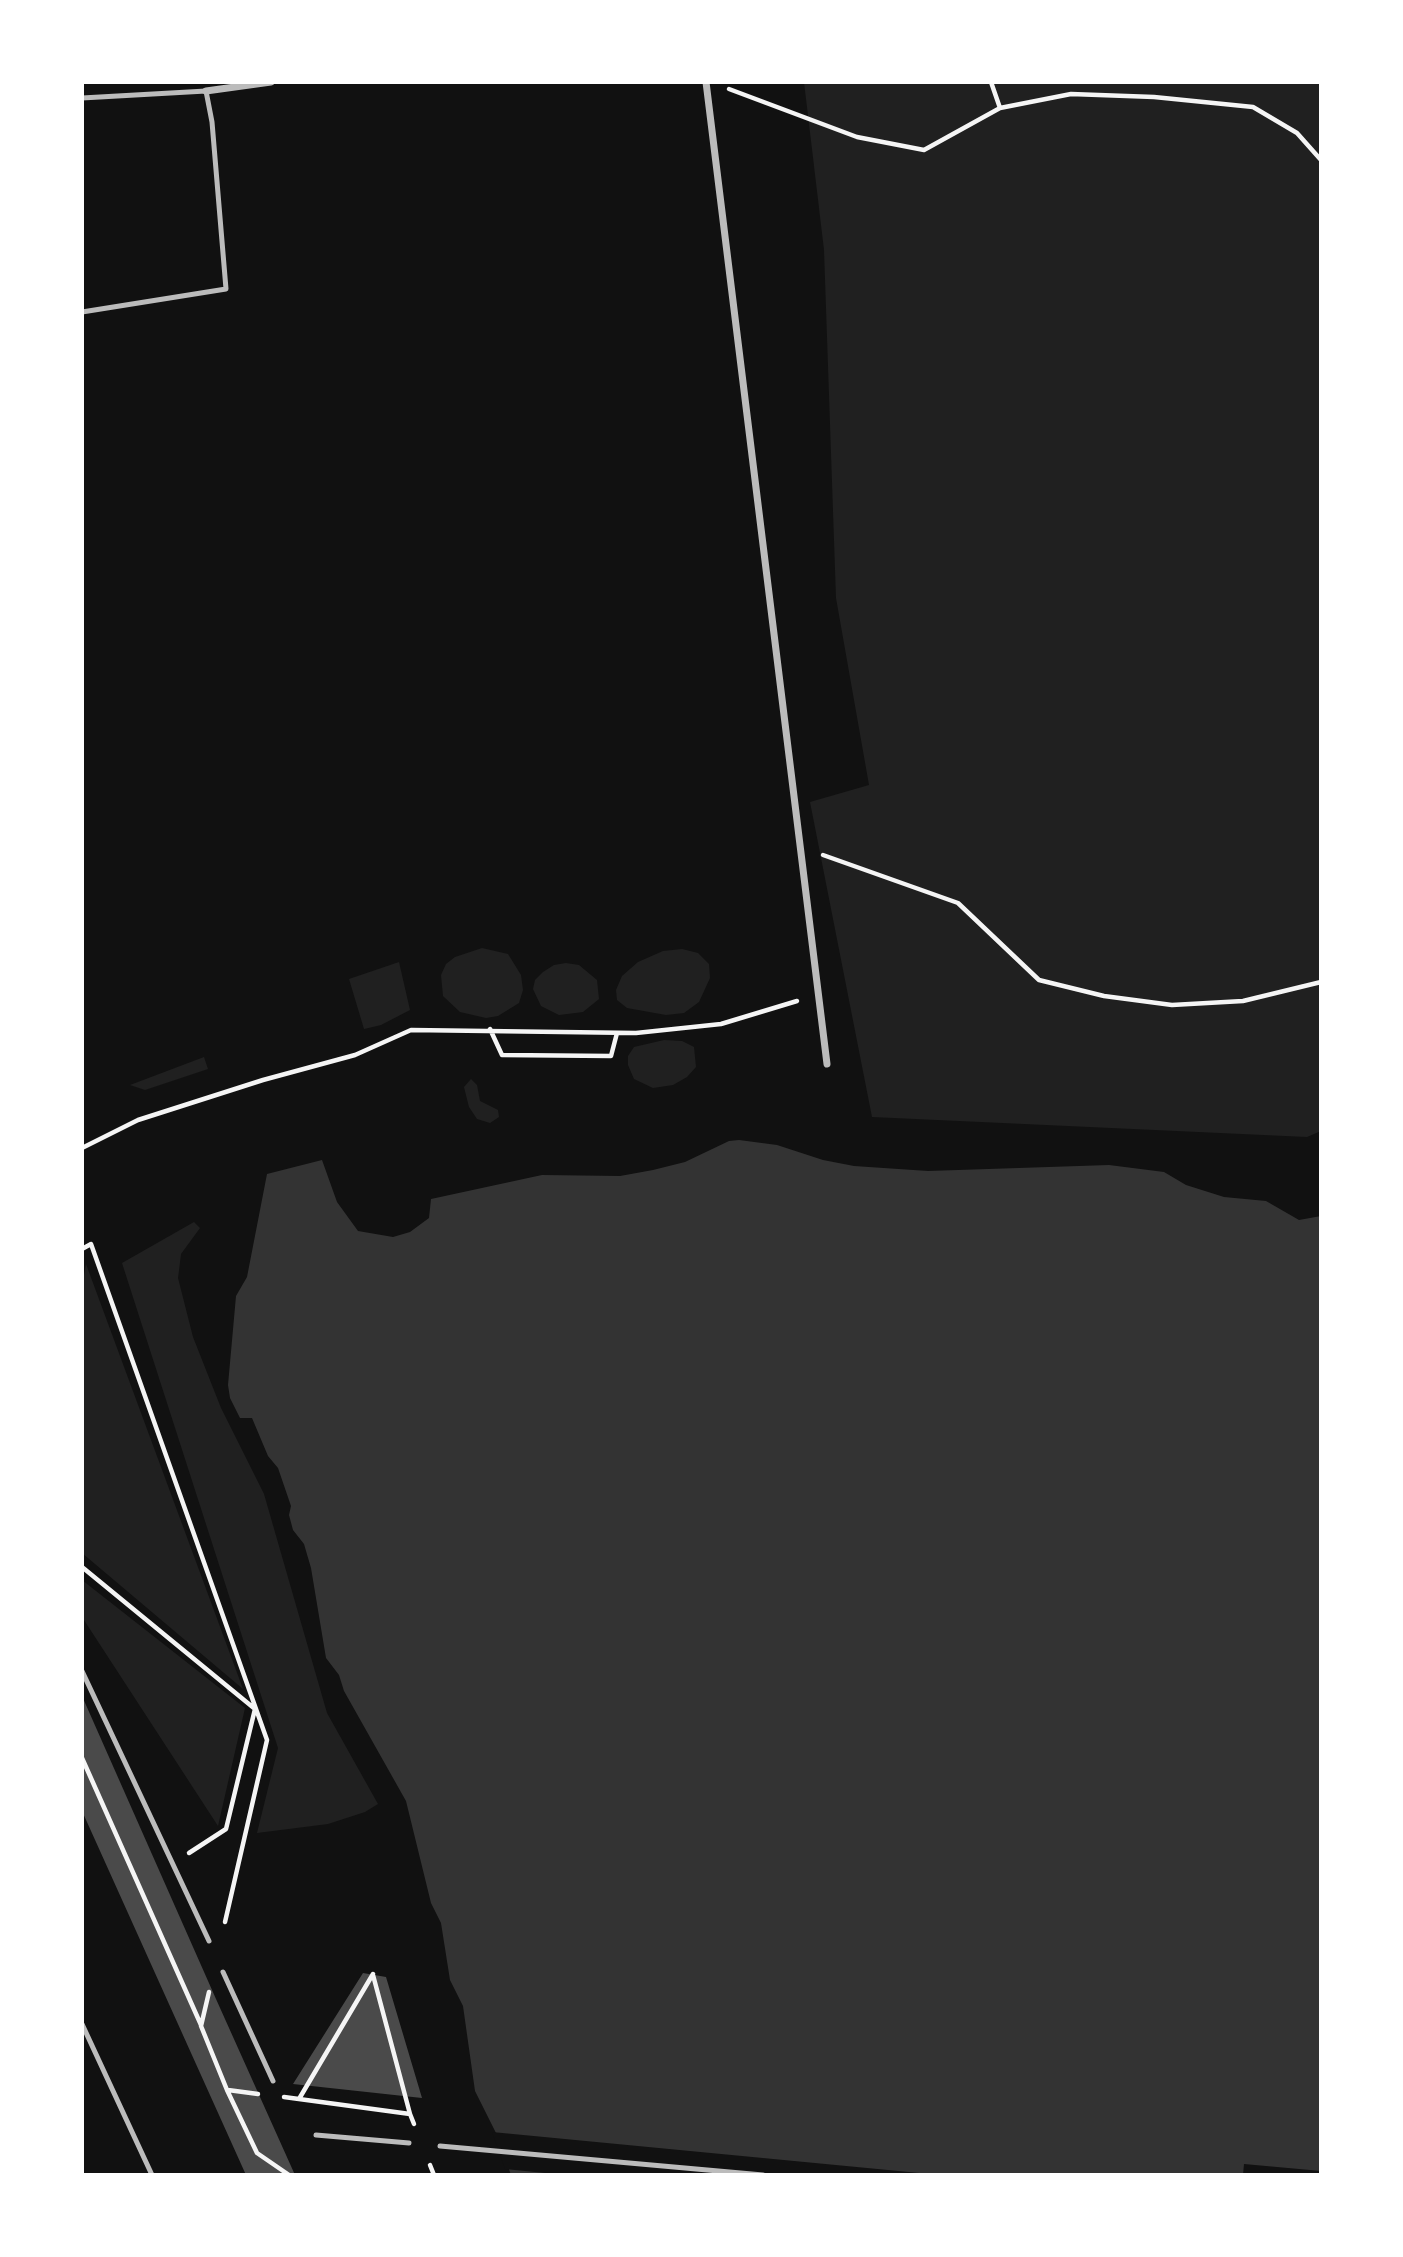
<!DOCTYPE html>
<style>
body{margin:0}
#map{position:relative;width:1403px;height:2257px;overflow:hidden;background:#111;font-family:Poppins,sans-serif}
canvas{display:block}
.frame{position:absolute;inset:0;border:84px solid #fff;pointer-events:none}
</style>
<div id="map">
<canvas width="1403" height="2257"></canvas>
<div class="frame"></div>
</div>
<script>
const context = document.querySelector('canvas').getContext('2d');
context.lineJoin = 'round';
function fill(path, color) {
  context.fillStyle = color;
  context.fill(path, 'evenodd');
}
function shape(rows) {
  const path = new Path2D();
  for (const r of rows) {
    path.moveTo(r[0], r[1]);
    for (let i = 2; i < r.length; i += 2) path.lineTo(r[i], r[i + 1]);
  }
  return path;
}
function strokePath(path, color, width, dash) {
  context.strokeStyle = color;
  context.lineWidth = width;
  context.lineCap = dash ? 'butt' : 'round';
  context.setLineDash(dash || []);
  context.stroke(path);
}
fill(shape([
 [804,82,1321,82,1321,1131,1307,1137,872,1117,810,802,869,785,836,598,824,250],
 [482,948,508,954,521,975,523,990,519,1003,498,1016,486,1018,460,1012,443,996,441,975,446,964,455,957],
 [682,949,698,953,709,964,710,978,699,1002,684,1013,666,1015,627,1008,617,1000,616,990,622,976,638,962,663,951],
 [399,962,410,1010,381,1025,364,1029,349,979],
 [566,963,579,965,597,980,599,999,583,1012,559,1015,541,1006,533,989,535,980,543,972,554,965],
 [664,1040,682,1041,694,1047,696,1067,687,1077,673,1085,653,1088,634,1079,628,1065,628,1056,634,1047],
 [204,1057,208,1069,145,1090,130,1085],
 [471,1079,477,1085,480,1101,498,1110,499,1117,490,1123,477,1119,469,1107,464,1087],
 [194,1222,200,1228,181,1254,178,1278,193,1337,221,1408,264,1494,327,1713,378,1804,365,1812,328,1824,257,1833,278,1748,122,1263],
 [86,1264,243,1689,82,1553,82,1286],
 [82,1580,245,1708,218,1826,82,1617]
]), '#202020');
fill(shape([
 [739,1140,777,1145,823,1160,854,1166,928,1171,1109,1165,1164,1172,1186,1185,1224,1197,1266,1201,1299,1220,1321,1216,1321,2175,511,2175,496,2133,475,2091,463,2006,450,1980,441,1923,431,1903,406,1801,344,1691,339,1675,326,1658,311,1568,304,1544,293,1530,289,1515,291,1506,278,1468,268,1456,252,1418,240,1418,230,1398,228,1385,236,1296,247,1277,267,1174,322,1160,337,1202,358,1231,393,1237,410,1232,429,1218,431,1199,542,1175,620,1176,653,1170,685,1162,729,1141]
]), '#333');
fill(shape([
 [492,2132,940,2175,565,2175,505,2169],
 [1244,2164,1321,2171,1321,2175,1243,2175]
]), '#111');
fill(shape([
 [82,1696,216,1999,295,2175,246,2175,82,1811],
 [363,1973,386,1977,422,2098,293,2084]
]), '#4a4a4a');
strokePath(shape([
 [991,82,1000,108],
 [729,89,857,137,924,150,1000,108,1071,94,1154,97,1253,107,1297,133,1321,160],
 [823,855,958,903,1039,980,1104,996,1172,1005,1243,1001,1321,982],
 [490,1029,502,1055,611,1056,617,1033],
 [82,1148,138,1120,263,1080,355,1055,411,1030,636,1033,721,1024,797,1001],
 [82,1249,91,1244,267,1740,225,1922],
 [82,1567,255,1709,226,1829,189,1853],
 [82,1758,201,2025],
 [373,1975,410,2114],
 [209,1992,201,2026,227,2090,257,2153,289,2175],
 [228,2090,258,2094],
 [284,2097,410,2114,414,2124],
 [299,2099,373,1974],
 [430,2165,434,2175]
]), '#f5f5f5', 4.5);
strokePath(shape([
 [82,98,206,91,212,122,226,289,82,312],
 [82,1671,209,1941],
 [223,1972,273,2081],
 [82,2024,152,2175],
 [316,2135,409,2143],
 [440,2146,763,2175]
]), '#bcbcbc', 5);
strokePath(shape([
 [706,82,827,1064],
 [206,91,271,82]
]), '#bcbcbc', 7);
</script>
